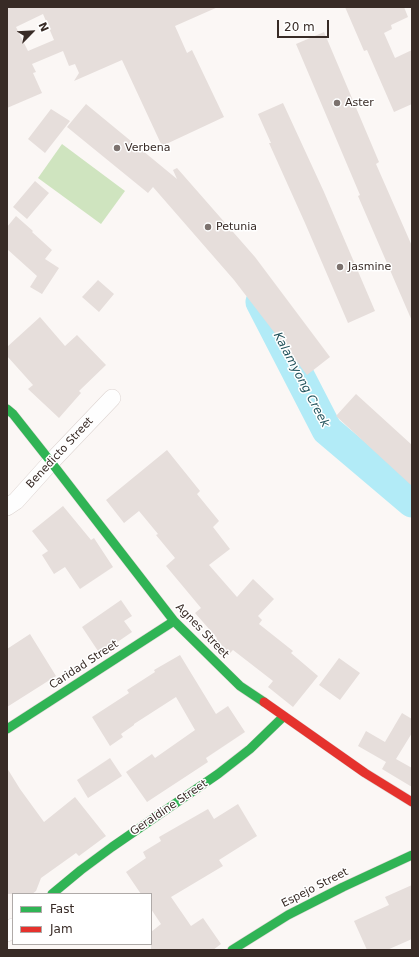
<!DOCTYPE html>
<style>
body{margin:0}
#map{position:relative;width:419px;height:957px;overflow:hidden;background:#fbf7f5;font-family:"DejaVu Sans",sans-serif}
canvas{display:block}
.frame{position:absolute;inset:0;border:8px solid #382b26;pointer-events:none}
.legend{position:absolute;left:12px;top:893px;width:140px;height:52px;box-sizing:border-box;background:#fff;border:1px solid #afaaa8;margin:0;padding:5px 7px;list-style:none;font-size:12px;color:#382b26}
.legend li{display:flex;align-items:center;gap:8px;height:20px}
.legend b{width:20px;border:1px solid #afaaa8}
.north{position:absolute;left:12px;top:12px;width:40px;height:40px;-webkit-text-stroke:3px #fff;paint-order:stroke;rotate:66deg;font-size:11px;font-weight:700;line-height:16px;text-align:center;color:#382b26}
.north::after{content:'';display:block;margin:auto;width:14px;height:18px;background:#382b26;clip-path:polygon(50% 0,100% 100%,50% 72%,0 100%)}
.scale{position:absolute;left:277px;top:20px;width:52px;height:18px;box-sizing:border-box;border:2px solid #382b26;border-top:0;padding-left:5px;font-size:12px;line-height:14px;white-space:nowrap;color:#382b26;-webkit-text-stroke:3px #fff;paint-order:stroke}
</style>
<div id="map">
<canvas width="419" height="957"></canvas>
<div class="frame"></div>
<ul class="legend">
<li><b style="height:5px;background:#30b455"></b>Fast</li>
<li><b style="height:5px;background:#e5322d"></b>Jam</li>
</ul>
<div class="north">N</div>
<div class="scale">20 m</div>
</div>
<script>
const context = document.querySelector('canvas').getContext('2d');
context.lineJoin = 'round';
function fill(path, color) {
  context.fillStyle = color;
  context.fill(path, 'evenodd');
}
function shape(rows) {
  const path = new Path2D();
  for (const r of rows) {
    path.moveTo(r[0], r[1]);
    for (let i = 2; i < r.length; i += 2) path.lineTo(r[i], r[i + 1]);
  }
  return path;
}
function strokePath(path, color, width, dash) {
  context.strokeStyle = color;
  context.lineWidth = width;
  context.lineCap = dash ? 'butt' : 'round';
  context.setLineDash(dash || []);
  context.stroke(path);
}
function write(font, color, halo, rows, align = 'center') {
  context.font = font + ' "DejaVu Sans",sans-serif';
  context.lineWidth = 3;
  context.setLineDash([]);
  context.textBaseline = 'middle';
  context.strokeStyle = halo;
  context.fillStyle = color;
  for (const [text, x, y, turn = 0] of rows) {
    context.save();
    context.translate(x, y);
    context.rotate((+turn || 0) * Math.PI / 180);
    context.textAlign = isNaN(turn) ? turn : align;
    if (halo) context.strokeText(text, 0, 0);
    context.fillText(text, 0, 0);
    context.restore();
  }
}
fill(shape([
 [62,144,125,191,101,224,38,178]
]), '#cfe4bf');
strokePath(shape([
 [261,302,327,430,412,502]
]), '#b2ebf7', 31);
fill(shape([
 [7,7,218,7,175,26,187,53,192,50,224,117,162,146,122,60,74,81,79,73,75,64,69,66,63,51,32,64,36,72,33,73,42,93,7,108],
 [43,14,54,40,28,51,16,27],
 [345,7,404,7,408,17,391,25,392,29,384,33,395,58,412,50,412,104,394,112,367,50,364,51],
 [324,32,379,162,376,164,412,246,412,321,358,196,360,195,296,44],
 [283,103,324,192,375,311,348,323,305,223,269,143,271,143,258,114],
 [86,104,177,179,173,170,177,168,255,257,330,357,307,375,234,280,153,187,148,193,67,127],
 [51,109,70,121,45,153,28,139],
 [35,181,49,193,27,219,13,207],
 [16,216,33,231,32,232,52,250,45,259,59,268,42,294,30,287,37,276,7,249,7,227],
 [98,280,114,294,99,312,82,297],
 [40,317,65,346,77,335,106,365,79,391,81,393,59,418,28,389,33,385,7,356,7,347],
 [356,394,412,445,412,486,336,416],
 [167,450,200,491,197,494,219,521,213,527,230,549,209,565,237,597,253,579,274,599,258,616,262,620,259,624,293,651,291,653,318,676,293,707,268,687,273,681,233,650,230,653,216,640,217,638,195,613,201,608,166,566,175,558,156,535,158,534,139,511,124,523,106,500],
 [63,506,91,540,94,538,113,567,80,589,65,567,54,574,42,555,48,551,32,531],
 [121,600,132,616,124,621,132,632,100,654,82,627],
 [30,634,56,676,7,707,7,649],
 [180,655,216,714,228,706,245,732,206,758,208,762,147,802,126,772,152,754,155,758,195,730,176,697,134,724,134,725,121,734,123,737,110,746,92,717,129,693,127,690,155,672,154,670],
 [339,658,360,673,340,700,319,685],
 [402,713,412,719,412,733,396,759,412,768,412,787,382,769,386,762,358,746,366,731,385,742],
 [110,758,122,776,88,798,77,780],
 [7,768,20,789,44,822,75,797,106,836,79,856,76,853,41,878,36,891,32,894,7,894],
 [238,804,257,836,219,860,223,866,171,897,191,926,203,918,221,944,213,950,151,950,151,932,161,924,151,909,151,894,141,894,126,872,146,858,143,852,161,841,159,837,208,809,214,819],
 [412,885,412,939,387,950,367,950,354,921,389,905,385,897]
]), '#e6dedb');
const street = shape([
 [7,507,16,501,51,462,112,398],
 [7,933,13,927]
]);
const fast = shape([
 [7,409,13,414,51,462,174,621,240,686,264,702],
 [7,729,174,621],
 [52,894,81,870,112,847,218,774,250,749,283,717],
 [232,950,288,915,343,887,412,855]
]);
const jam = shape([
 [264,702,365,773,412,802]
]);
strokePath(street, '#ddd4d1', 18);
strokePath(fast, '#ddd4d1', 10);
strokePath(jam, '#ddd4d1', 10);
strokePath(street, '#fefefe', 17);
strokePath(fast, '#30b455', 9);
strokePath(jam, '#e5322d', 9);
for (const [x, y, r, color] of [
 [337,103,4,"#7c726e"],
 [117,148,4,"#7c726e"],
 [208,227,4,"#7c726e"],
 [340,267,4,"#7c726e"]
]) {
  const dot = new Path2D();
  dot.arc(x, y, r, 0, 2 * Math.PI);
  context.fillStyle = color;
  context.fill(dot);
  strokePath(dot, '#fff', 1.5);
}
write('11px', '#382b26', '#fff', [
 ["Aster",345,103],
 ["Verbena",125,148],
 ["Petunia",216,227],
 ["Jasmine",348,267]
], 'left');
write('11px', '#382b26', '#fff', [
 ["Benedicto Street",60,453,-47],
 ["Agnes Street",202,631,46],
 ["Caridad Street",84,665,-33],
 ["Geraldine Street",169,808,-34],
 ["Espejo Street",315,888,-27]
]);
write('italic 12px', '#22535c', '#fff', [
 ["Kalamyong Creek",301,380,62]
]);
</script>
